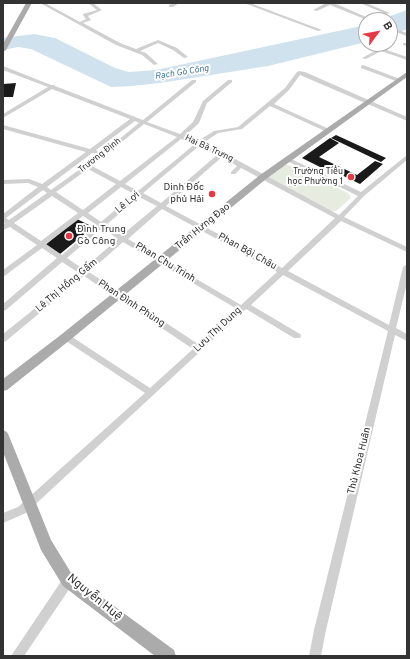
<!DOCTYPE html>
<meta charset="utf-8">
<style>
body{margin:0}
#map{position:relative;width:410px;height:659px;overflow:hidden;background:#fff;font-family:Overpass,sans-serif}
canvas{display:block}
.frame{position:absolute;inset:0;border:4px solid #333;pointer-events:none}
.north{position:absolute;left:358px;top:12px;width:40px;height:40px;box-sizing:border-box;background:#fff;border:1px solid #adadad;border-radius:50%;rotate:58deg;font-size:11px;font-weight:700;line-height:16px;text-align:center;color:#333}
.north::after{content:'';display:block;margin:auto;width:14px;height:18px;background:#e63946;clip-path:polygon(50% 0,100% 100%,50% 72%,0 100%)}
</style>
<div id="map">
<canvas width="410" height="659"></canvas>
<div class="frame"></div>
<div class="north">B</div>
</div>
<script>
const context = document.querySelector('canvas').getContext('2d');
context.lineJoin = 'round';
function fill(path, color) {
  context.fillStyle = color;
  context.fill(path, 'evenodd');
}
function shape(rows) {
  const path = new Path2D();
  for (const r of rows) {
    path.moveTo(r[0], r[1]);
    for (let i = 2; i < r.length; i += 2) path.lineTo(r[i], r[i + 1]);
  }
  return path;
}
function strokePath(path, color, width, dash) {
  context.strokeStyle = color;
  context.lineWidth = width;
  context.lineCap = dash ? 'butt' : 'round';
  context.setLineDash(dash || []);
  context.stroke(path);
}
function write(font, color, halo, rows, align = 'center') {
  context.font = font + ' Overpass,sans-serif';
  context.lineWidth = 4;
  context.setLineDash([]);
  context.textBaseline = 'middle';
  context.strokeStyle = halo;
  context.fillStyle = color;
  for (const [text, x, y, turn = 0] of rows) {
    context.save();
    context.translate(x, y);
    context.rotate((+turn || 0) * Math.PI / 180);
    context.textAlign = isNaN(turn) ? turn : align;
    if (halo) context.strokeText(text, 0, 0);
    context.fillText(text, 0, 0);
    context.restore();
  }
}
fill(shape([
 [283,165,289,165,348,193,351,198,336,211,327,211,269,180,268,176]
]), '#e6ecdf');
fill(shape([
 [407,10,407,29,390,36,390,20,379,20],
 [366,25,366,42,268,66,160,83,132,86,111,87,31,49,18,47,3,50,3,38,34,34,55,38,115,68,129,72,156,70]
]), '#cfe2ee');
fill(shape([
 [16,83,13,97,3,97,3,84],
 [336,135,386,158,381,162,331,138],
 [330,138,339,143,319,157,357,175,375,161,383,164,360,184,325,167,322,168,302,158],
 [77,219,93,227,60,254,44,246]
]), '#1a1a1a');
fill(shape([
 [40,3,45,3,80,22,86,19,83,15,83,14,97,10,88,3,93,3,102,10,88,16,91,20,83,23,120,43,136,49,158,40,177,48,188,57,184,58,173,50,158,43,140,51,146,53,158,64,154,65,142,55,116,45,40,3],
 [174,3,179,3,173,7,169,7,169,5,174,3],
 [244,3,250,3,322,30,318,31,244,3],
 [326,3,334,3,373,20,367,20,330,5,317,11,313,10,326,3],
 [360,3,366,3,390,13,386,14,360,3],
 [390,27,407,33,407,36,390,30,390,27],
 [403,43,407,43,407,46,403,45,403,43],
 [381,48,407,57,407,60,381,51,366,59,362,58,381,48],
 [363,65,400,79,401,80,396,81,361,68,361,66,363,65],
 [3,66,51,85,55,85,55,86,143,120,192,80,196,80,196,82,147,122,180,134,193,122,203,101,228,80,232,80,232,82,207,103,199,123,185,136,198,141,214,131,238,127,285,88,297,72,299,71,305,72,407,117,407,121,405,120,300,75,289,90,274,104,329,129,329,131,325,131,270,106,242,129,218,133,203,143,224,153,339,215,358,196,285,160,285,158,289,158,361,192,407,155,407,160,364,196,344,217,407,247,407,252,341,221,288,271,389,325,403,267,407,264,407,283,396,328,407,334,407,341,395,335,326,630,321,656,309,656,314,630,388,331,283,275,251,305,300,334,301,336,300,338,294,338,246,309,26,513,3,523,3,513,18,507,145,393,63,339,62,337,63,335,69,335,150,388,193,349,84,276,6,341,3,342,3,334,79,273,62,262,6,310,3,311,3,304,57,258,42,248,3,277,3,270,37,245,10,227,3,230,3,225,5,223,3,222,3,214,38,187,28,183,3,184,3,180,29,179,42,184,86,152,3,129,3,125,90,149,130,119,52,89,3,118,3,114,48,87,3,70,3,66],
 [135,121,139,123,101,154,51,190,47,187,92,153,97,153,98,152,96,150,135,121],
 [144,124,177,137,120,181,92,166,144,124],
 [181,139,195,144,138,191,125,184,181,139],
 [199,146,217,155,161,203,143,193,199,146],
 [222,157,237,166,231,172,231,174,235,174,241,168,335,218,282,268,166,206,222,157],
 [88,169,116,184,83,210,56,192,88,169],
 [121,187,134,194,101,222,88,213,121,187],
 [43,190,47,193,9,220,6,218,43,190],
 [52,196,78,213,41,241,14,223,52,196],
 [139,197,157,206,122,235,106,225,139,197],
 [162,209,277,272,241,305,128,239,162,209],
 [83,216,97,225,62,255,46,244,83,216],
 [102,228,118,239,83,269,67,258,102,228],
 [123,242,237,309,198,344,89,272,123,242],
 [68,576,72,577,73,581,72,585,24,656,11,656,64,577,68,576]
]), '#d0d0d0');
fill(shape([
 [26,3,32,3,6,50,3,52,3,44,26,3],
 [407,72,407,77,266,179,70,340,7,390,3,391,3,379,62,334,260,175,407,72],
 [3,430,7,432,9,436,51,540,73,576,174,650,176,656,155,656,63,586,41,550,3,452,3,430]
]), '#ababab');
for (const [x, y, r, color] of [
 [351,177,4,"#e63946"],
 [212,194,4,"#e63946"],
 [69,236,4,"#e63946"]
]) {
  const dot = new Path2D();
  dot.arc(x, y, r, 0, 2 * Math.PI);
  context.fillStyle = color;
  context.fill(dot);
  strokePath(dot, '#fff', 1.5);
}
write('italic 9px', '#3f7597', '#fff', [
 ["Rạch Gò Công",182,73,-9]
]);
write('9px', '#333', '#fff', [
 ["Hai Bà Trưng",209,149,25],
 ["Trương Định",100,156,-38]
]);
write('9px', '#333', '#fff', [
 ["Trường Tiểu",343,172],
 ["học Phường 1",343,182]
], 'right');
write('10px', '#333', '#fff', [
 ["Dinh Đốc",204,188],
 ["phủ Hải",204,200],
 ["Đình Trung",77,230,"left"],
 ["Gò Công",77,242,"left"]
], 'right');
write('10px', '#333', '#fff', [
 ["Lê Lợi",128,203,-40],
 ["Trần Hưng Đạo",203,227,-39],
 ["Phan Bội Châu",247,252,29],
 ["Phan Chu Trinh",165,263,31],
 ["Lê Thị Hồng Gấm",67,286,-40],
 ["Phan Đình Phùng",131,304,33],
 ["Lưu Thị Dung",218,330,-43],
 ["Thủ Khoa Huân",360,461,-76]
]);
write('12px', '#333', '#fff', [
 ["Nguyễn Huệ",94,598,39]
]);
</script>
